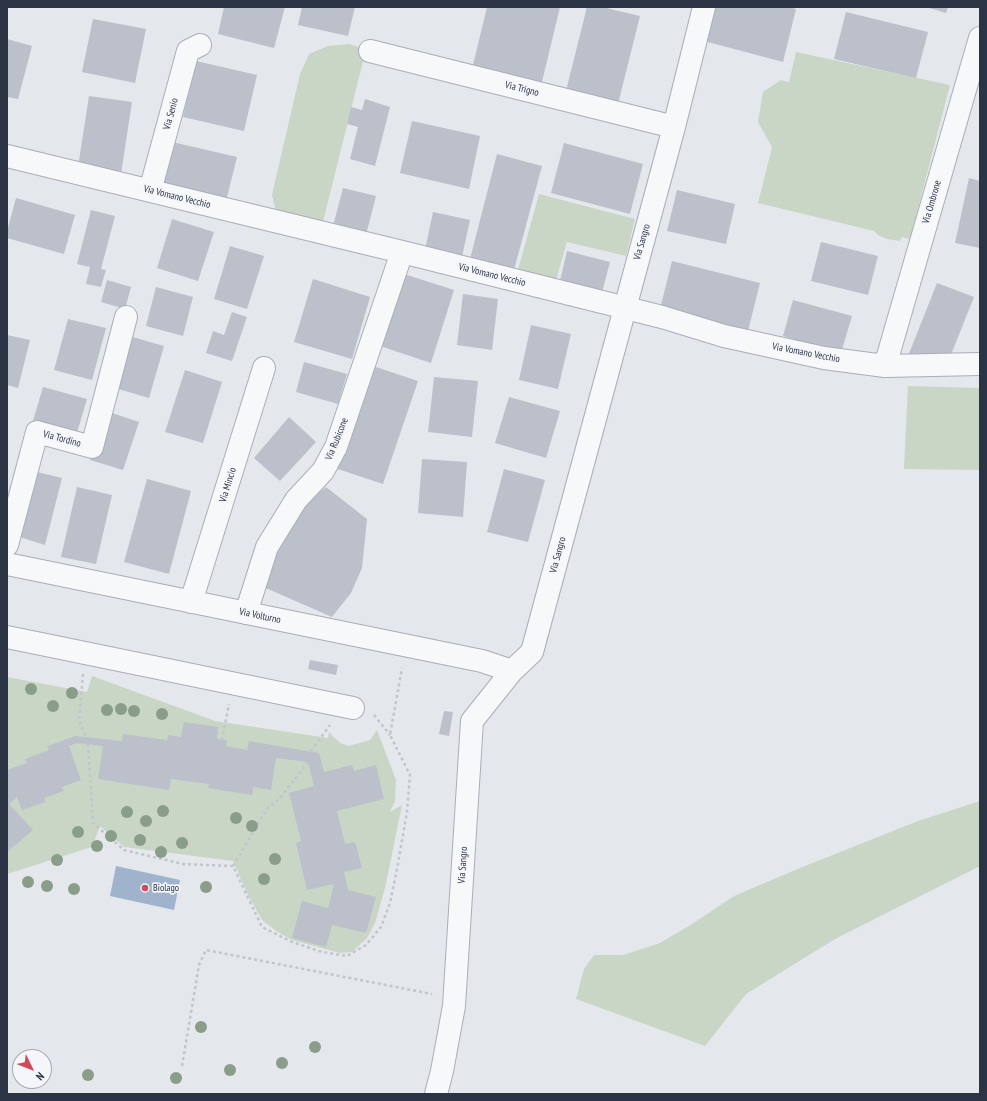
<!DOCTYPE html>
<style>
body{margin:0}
#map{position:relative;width:987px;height:1101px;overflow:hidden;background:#e4e7ec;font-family:"PT Sans Narrow",sans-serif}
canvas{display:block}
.frame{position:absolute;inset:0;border:8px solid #2b3445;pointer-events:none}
.north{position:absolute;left:12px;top:1049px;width:40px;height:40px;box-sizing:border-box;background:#f4f6f9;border:1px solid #a4a8b1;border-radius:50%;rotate:133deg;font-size:11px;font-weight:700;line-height:16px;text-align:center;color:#2b3445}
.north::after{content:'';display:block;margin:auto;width:14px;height:18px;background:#d1495b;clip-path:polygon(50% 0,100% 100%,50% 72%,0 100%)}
</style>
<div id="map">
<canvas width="987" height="1101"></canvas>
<div class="frame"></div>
<div class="north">N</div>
</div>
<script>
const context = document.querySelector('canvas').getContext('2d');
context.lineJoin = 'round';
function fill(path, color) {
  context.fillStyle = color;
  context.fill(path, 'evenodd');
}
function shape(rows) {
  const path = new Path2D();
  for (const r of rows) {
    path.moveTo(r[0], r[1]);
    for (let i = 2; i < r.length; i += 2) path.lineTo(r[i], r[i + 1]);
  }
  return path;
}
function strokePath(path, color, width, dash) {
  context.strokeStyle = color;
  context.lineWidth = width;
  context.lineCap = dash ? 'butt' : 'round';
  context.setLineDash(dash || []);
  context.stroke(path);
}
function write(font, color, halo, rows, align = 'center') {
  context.font = font + ' "PT Sans Narrow",sans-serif';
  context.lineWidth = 3.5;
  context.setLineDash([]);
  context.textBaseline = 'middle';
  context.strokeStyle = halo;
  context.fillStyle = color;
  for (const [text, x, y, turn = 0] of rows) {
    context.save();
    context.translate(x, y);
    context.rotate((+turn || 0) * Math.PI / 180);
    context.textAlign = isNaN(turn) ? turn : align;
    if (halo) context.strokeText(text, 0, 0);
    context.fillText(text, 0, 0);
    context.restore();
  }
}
fill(shape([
 [349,44,366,49,321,230,276,212,272,195,300,74,309,54,328,46],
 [796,52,950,85,910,239,902,237,900,241,887,239,878,235,874,231,758,203,772,147,758,122,763,92,781,80,789,82],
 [539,194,635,219,626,256,567,242,554,287,516,277],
 [908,386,980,388,980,470,904,469],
 [92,676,215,721,328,738,329,732,340,743,349,746,370,740,377,730,396,780,395,801,390,812,402,805,385,888,375,923,367,938,352,952,340,953,292,940,276,931,262,920,248,895,233,861,124,847,100,826,92,847,7,874,7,677,87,692],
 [980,801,980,866,835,939,746,994,705,1046,576,999,584,969,594,955,623,955,660,943,692,924,734,896,800,868,918,821]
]), '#c9d6c5');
fill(shape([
 [116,866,180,880,174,910,110,896]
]), '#9fb4cc');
fill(shape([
 [224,7,285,7,274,48,218,34],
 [302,7,355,7,348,36,298,25],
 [487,7,560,7,541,86,472,69],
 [587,7,602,7,640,16,618,104,566,91],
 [713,7,788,7,796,9,783,62,704,41],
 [926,7,948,7,946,13],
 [846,12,928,32,916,78,834,59],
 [93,19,146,29,135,83,82,72],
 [7,39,32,46,18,99,7,97],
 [196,61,257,75,244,131,183,117],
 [89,96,132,102,121,174,78,167],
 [365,99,390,107,375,166,350,159,358,127,347,124,351,107,362,110],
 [412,121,480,136,469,189,400,173],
 [168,141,237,157,226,201,157,185],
 [564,143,643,164,630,214,551,193],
 [497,154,542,166,514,270,470,259],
 [969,178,980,181,980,248,955,243],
 [343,188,376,196,366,235,333,226],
 [677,190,735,204,726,244,667,231],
 [16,198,75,215,64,254,7,238,7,231],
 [91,210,115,216,101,269,106,270,101,287,86,284,90,267,77,264],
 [433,212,470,220,462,257,425,250],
 [172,219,214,232,198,281,157,268],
 [821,242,878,256,868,295,811,281],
 [230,246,264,256,247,309,214,299],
 [567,251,610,262,601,296,559,285],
 [672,261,760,283,748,331,660,309],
 [404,274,454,290,431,363,380,346],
 [313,279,370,297,352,359,294,342],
 [107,280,131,287,125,309,101,302],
 [937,283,974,297,950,357,908,356],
 [156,287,193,297,183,336,146,326],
 [463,294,498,299,492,350,457,345],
 [793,300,852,316,841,353,783,336],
 [232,312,247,317,232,361,206,353,213,331,224,335],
 [68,319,106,328,92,380,54,370],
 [531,325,571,334,558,389,519,380],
 [7,335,30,340,18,388,7,385],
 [129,336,164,346,149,398,115,388],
 [304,362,347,374,338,404,296,392],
 [370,365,418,381,383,484,335,468],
 [185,370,222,382,203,443,165,432],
 [434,377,478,381,472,437,428,432],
 [43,387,87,399,76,436,32,424],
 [509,397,560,411,546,458,495,443],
 [106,411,139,422,123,470,90,460],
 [289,417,316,442,280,481,254,458],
 [422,459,467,462,463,517,418,513],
 [504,469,545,480,528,542,487,532],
 [29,470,62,478,45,545,13,535],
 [147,479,191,491,169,574,124,562],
 [77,487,112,495,96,564,61,557],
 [326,487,367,519,362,568,351,593,332,617,259,585,290,517],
 [310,660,338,665,336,675,308,669],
 [444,711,453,712,449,736,439,734],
 [184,722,218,727,217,739,227,740,226,746,247,750,249,741,319,753,324,772,352,765,354,771,376,765,384,799,337,811,345,844,355,842,362,868,344,872,348,890,376,897,366,933,332,925,326,947,292,938,302,901,328,908,334,884,307,890,296,843,301,841,289,793,314,786,308,762,276,758,271,790,253,787,252,795,208,788,209,784,171,779,169,790,98,779,103,746,77,743,69,746,81,780,62,787,64,791,44,798,45,802,22,810,17,797,9,804,33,830,7,852,7,770,27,763,25,759,49,750,48,746,75,736,122,741,123,734,167,740,168,735,181,737]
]), '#bbc0ca');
const minor = shape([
 [370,51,674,127],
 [7,156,402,252,662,317,724,336,824,358,885,366,980,364],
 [150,191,188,51,200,45],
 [885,366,980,38],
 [7,545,37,432,92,447,126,317],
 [7,564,482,661,512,671],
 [191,602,264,368],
 [246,613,267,547,296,500,323,471,336,447,402,252],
 [7,637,353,708],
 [436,1094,442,1071,454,1006,472,721,512,671,532,652,674,127,704,7]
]);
strokePath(minor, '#a9aeb7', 24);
strokePath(shape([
 [83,674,79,721,86,737],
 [374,715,390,735],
 [222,740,229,704],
 [88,744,93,823,124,850,183,864,233,866,262,927,292,942,322,952,347,956,366,945,381,927,390,903,397,869,407,812,410,775,390,735,402,668],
 [311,751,330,725],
 [233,866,266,810,281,797,308,762],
 [182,1066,199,965,206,950,432,994]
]), '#c2c5cb', 2.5, [3, 3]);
strokePath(minor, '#f7f8fa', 22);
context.fillStyle = '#899d89';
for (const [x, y] of [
 [31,689],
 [72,693],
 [53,706],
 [121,709],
 [107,710],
 [134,711],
 [162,714],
 [163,811],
 [127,812],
 [236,818],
 [146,821],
 [252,826],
 [78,832],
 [111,836],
 [140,840],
 [182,843],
 [97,846],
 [161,852],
 [275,859],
 [57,860],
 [264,879],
 [28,882],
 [47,886],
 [206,887],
 [74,889],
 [201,1027],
 [315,1047],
 [282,1063],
 [230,1070],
 [88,1075],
 [176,1078]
]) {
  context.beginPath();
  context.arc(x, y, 6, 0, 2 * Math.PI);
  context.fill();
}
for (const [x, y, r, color] of [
 [145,888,4,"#d1495b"]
]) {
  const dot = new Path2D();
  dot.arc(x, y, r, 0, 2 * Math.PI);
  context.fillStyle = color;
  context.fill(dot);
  strokePath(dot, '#f4f6f9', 1.5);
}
write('10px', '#2b3445', '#f4f6f9', [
 ["Via Trigno",522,89,14],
 ["Via Senio",171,114,-75],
 ["Via Vomano Vecchio",177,197,14],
 ["Via Ombrone",932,202,-74],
 ["Via Sangro",642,242,-74],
 ["Via Vomano Vecchio",492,275,14],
 ["Via Vomano Vecchio",806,353,11],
 ["Via Tordino",62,439,15],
 ["Via Rubicone",337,439,-68],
 ["Via Mincio",228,485,-73],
 ["Via Sangro",558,555,-75],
 ["Via Volturno",260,616,12],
 ["Via Sangro",463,865,-86]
]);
write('10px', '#2b3445', '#f4f6f9', [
 ["Biolago",153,888]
], 'left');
</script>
